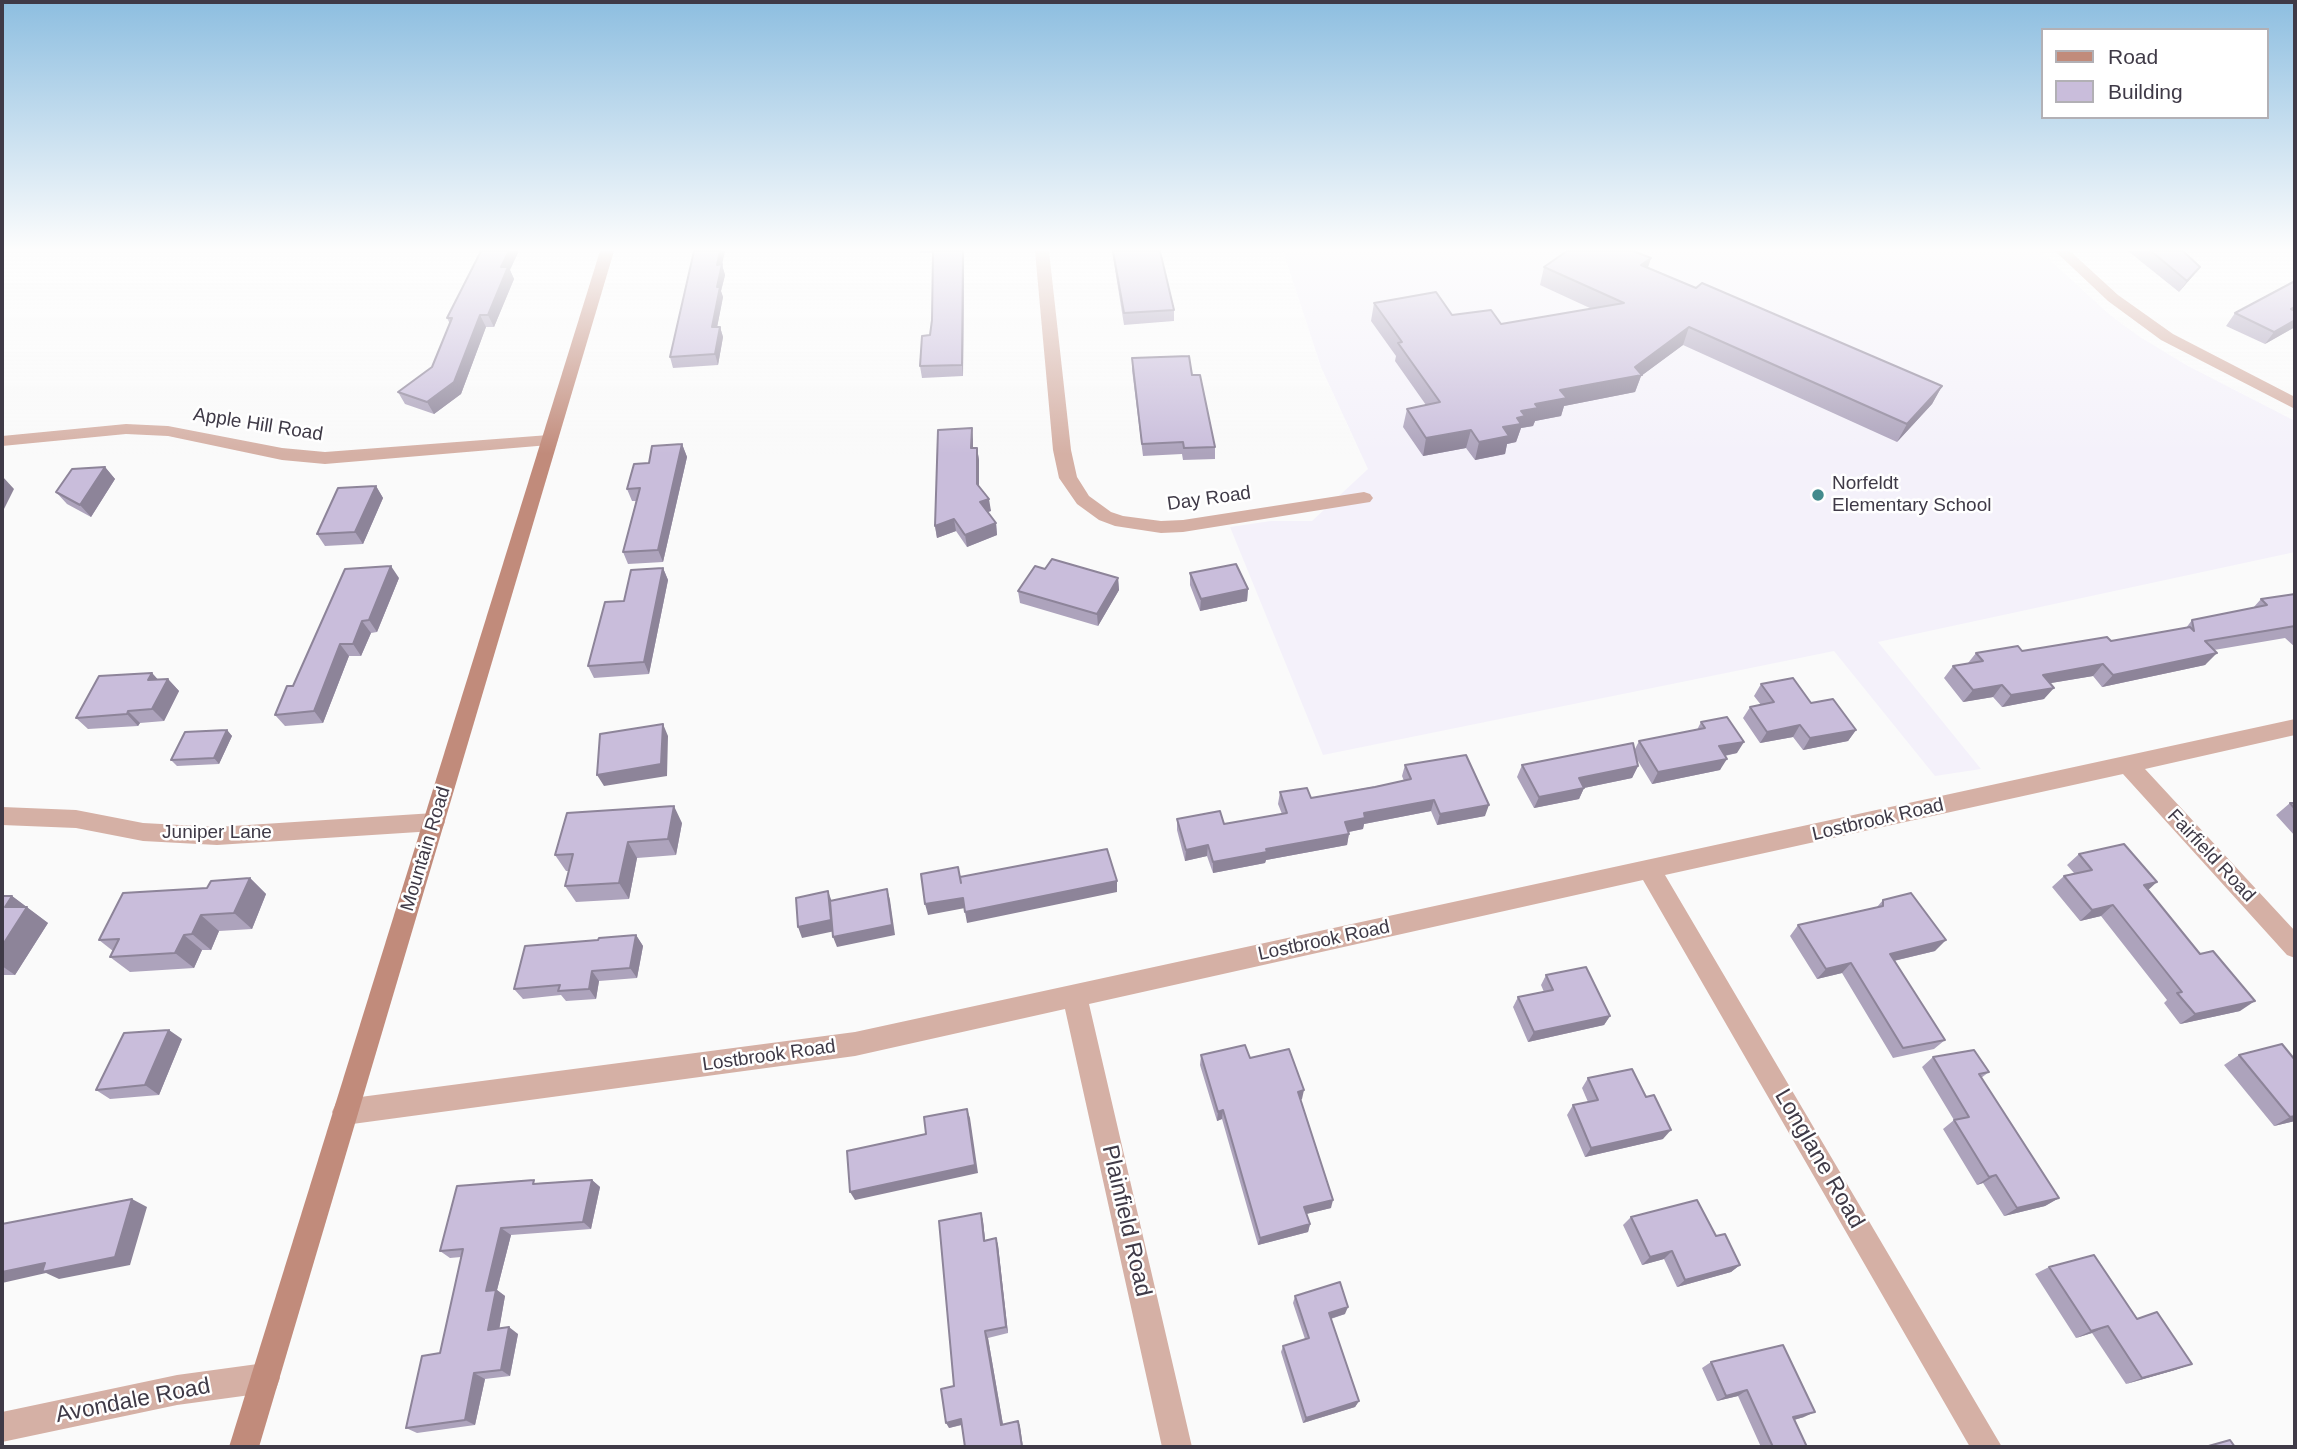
<!DOCTYPE html>
<style>
body{margin:0}
#map{position:relative;width:2297px;height:1449px;overflow:hidden;background:#fafafa;font-family:Helvetica,sans-serif}
canvas{display:block}
.frame{position:absolute;inset:0;border:4px solid #3f3a47;pointer-events:none}
.legend{position:absolute;left:2041px;top:28px;width:228px;height:91px;box-sizing:border-box;background:#fff;border:2px solid #b2b0b5;margin:0;padding:9px 12px;list-style:none;font-size:21px;color:#3f3a47}
.legend li{display:flex;align-items:center;gap:14px;height:35px}
.legend b{width:35px;border:2px solid #b2b0b5}
</style>
<div id="map">
<canvas width="2297" height="1449"></canvas>
<div class="frame"></div>
<ul class="legend">
<li><b style="height:9px;background:#c18b7b"></b>Road</li>
<li><b style="height:19px;background:#c9bddb"></b>Building</li>
</ul>
</div>
<script>
const context = document.querySelector('canvas').getContext('2d');
context.lineJoin = 'round';
function fill(path, color) {
  context.fillStyle = color;
  context.fill(path, 'evenodd');
}
function shape(rows) {
  const path = new Path2D();
  for (const r of rows) {
    path.moveTo(r[0], r[1]);
    for (let i = 2; i < r.length; i += 2) path.lineTo(r[i], r[i + 1]);
  }
  return path;
}
function strokePath(path, color, width, dash) {
  context.strokeStyle = color;
  context.lineWidth = width;
  context.lineCap = dash ? 'butt' : 'round';
  context.setLineDash(dash || []);
  context.stroke(path);
}
function write(font, color, halo, rows, align = 'center') {
  context.font = font + ' Helvetica,sans-serif';
  context.lineWidth = 5;
  context.setLineDash([]);
  context.textBaseline = 'middle';
  context.strokeStyle = halo;
  context.fillStyle = color;
  for (const [text, x, y, turn = 0] of rows) {
    context.save();
    context.translate(x, y);
    context.rotate((+turn || 0) * Math.PI / 180);
    context.textAlign = isNaN(turn) ? turn : align;
    if (halo) context.strokeText(text, 0, 0);
    context.fillText(text, 0, 0);
    context.restore();
  }
}
fill(shape([
 [1283,251,2040,251,2110,315,2140,337,2188,366,2295,421,2295,552,1878,642,1981,769,1935,776,1834,651,1323,755,1230,527,1271,521,1312,521,1368,469,1321,367]
]), '#f4f1fa');
fill(shape([
 [1035,251,1049,251,1071,450,1077,477,1089,496,1111,512,1123,516,1161,521,1183,520,1364,492,1370,494,1373,498,1370,502,1183,532,1161,533,1115,526,1099,520,1077,504,1059,478,1053,450,1035,251],
 [2055,251,2070,251,2118,295,2173,334,2295,397,2295,409,2161,340,2108,301,2055,251],
 [126,424,168,426,282,448,325,452,549,435,558,440,549,445,325,464,282,460,168,436,126,434,2,446,2,436,126,424],
 [2295,719,2295,735,2145,769,2295,931,2295,958,2287,955,2123,774,1665,875,2002,1447,1970,1447,1643,880,1089,1004,1192,1447,1162,1447,1065,1009,855,1056,345,1125,336,1121,332,1112,336,1103,345,1099,855,1032,2295,719],
 [2,807,76,810,143,823,217,827,434,813,442,815,445,822,442,829,434,831,217,845,143,841,76,828,2,825,2,807],
 [265,1363,276,1367,280,1378,276,1389,265,1393,177,1405,2,1442,2,1412,177,1375,265,1363]
]), '#d5b0a5');
fill(shape([
 [600,251,614,251,259,1447,229,1447,600,251]
]), '#c18b7b');
fill(shape([
 [920,251,964,251,963,376,922,378,920,366,930,335,932,320,933,253,920,253],
 [1112,251,1160,251,1174,310,1174,321,1124,325],
 [2128,251,2183,251,2191,278,2179,292],
 [1651,258,1648,267,1696,288,1942,386,1932,404,1897,442,1683,345,1641,376,1635,392,1564,406,1561,416,1535,421,1533,426,1521,428,1516,442,1507,444,1505,454,1475,460,1466,448,1423,456,1403,427,1407,409,1426,405,1395,361,1396,356,1371,321,1374,303,1501,324,1592,309,1540,285,1544,267],
 [722,265,725,275,721,291,723,297,717,327,720,327,723,337,718,365,673,368,670,357],
 [510,270,514,279,494,327,486,327,461,394,434,414,405,404,398,392,432,367,450,324,447,318],
 [2235,313,2295,327,2265,344,2226,326],
 [1132,358,1192,375,1215,447,1215,459,1183,460,1182,454,1143,456,1132,370],
 [972,428,973,448,977,448,979,460,979,486,991,511,987,512,996,523,997,535,967,547,956,531,937,538,935,526],
 [682,444,687,457,663,562,628,564,623,552,636,501,632,501,627,489,649,463],
 [105,467,115,479,91,517,67,504,56,492],
 [376,486,383,498,363,544,325,546,317,534],
 [663,568,668,580,649,674,594,678,588,666,624,601],
 [1045,569,1118,578,1119,590,1098,626,1020,603,1018,591],
 [1190,573,1248,589,1247,601,1200,611,1190,585],
 [399,578,377,632,371,633,361,656,349,656,323,723,285,726,275,715,293,686],
 [2295,594,2295,647,2285,638,2214,650,2205,665,2102,687,2093,676,2051,683,2044,699,2002,707,1993,697,1963,702,1944,678,1953,666,1968,663,1976,653,2022,651,2111,641,2186,628,2192,620,2253,608,2261,599],
 [152,673,158,680,168,679,179,691,164,721,140,723,138,726,88,729,76,718],
 [1761,684,1811,703,1856,730,1848,741,1803,750,1793,737,1760,743,1743,718,1750,707,1761,705,1754,696],
 [1701,722,1737,753,1725,756,1720,770,1652,784,1635,756,1638,766,1632,778,1584,788,1579,799,1534,808,1517,777,1522,765,1634,751,1639,741,1697,730],
 [227,730,232,736,219,764,177,766,171,760],
 [1405,765,1485,816,1437,825,1431,811,1364,824,1363,829,1349,832,1347,845,1266,860,1265,863,1213,873,1207,856,1185,861,1177,830,1177,819,1224,824,1282,814,1278,804,1280,792,1311,798,1404,781,1402,776],
 [2290,803,2295,803,2295,836,2276,815],
 [682,823,676,855,637,858,629,899,576,902,565,886,569,871,566,871,555,855],
 [2079,854,2148,890,2240,1011,2180,1024,2164,1003,2167,1000,2101,916,2080,921,2052,887,2064,876,2074,873,2067,865],
 [250,878,266,894,252,929,219,931,211,950,202,950,194,968,130,972,110,957,113,951,99,940,207,888],
 [2,896,12,896,48,923,15,975,2,975],
 [1883,900,1935,951,1894,961,1945,1040,1934,1049,1893,1058,1842,973,1817,979,1790,936,1798,925,1877,907],
 [636,935,643,946,637,978,599,981,596,999,566,1001,561,995,523,999,514,989,598,940],
 [1546,975,1610,1016,1604,1025,1528,1042,1513,1007,1518,997,1544,992,1541,985],
 [182,1039,159,1095,110,1099,96,1090],
 [1201,1055,1250,1058,1302,1099,1301,1100,1331,1208,1306,1214,1310,1224,1308,1232,1258,1245,1222,1119,1217,1121,1200,1065],
 [2239,1055,2295,1121,2274,1126,2224,1065],
 [1933,1057,1989,1072,1981,1078,2059,1198,2045,1206,2004,1216,1983,1183,1977,1185,1943,1129,1954,1120,1922,1067],
 [1588,1078,1663,1139,1585,1157,1567,1115,1573,1105,1588,1102,1582,1088],
 [592,1180,600,1187,591,1229,511,1235,497,1290,505,1296,499,1329,518,1334,510,1376,485,1379,475,1425,417,1433,406,1428,440,1353,461,1257,450,1258,440,1251,538,1183],
 [981,1213,983,1221,985,1240,996,1238,998,1245,1008,1333,988,1338,1003,1425,1018,1421,1020,1426,962,1425,949,1428,954,1386],
 [1631,1217,1716,1236,1740,1265,1731,1272,1677,1287,1664,1259,1642,1265,1623,1225],
 [2049,1267,2137,1319,2192,1364,2175,1370,2126,1384,2092,1333,2076,1338,2035,1274],
 [1295,1296,1345,1314,1331,1319,1359,1401,1355,1407,1303,1423,1281,1352,1283,1346,1305,1339,1293,1303],
 [1711,1362,1804,1417,1794,1420,1807,1447,1761,1447,1738,1396,1717,1401,1702,1368]
]), '#ada3bc');
fill(shape([
 [509,251,519,251,510,270,514,279,494,327,488,315,501,267],
 [720,251,725,251,722,265,725,275,721,291,723,297,715,338,712,327,717,287,717,265],
 [963,251,964,251,963,376,962,365],
 [1651,258,1645,276,1641,265],
 [2200,267,2191,278,2179,292,2187,281],
 [480,315,486,327,461,394,434,414,427,402],
 [2295,320,2295,327,2265,344,2274,332],
 [720,327,723,337,718,365,715,354],
 [1689,327,1683,345,1641,376,1635,392,1564,406,1561,416,1535,421,1533,426,1521,428,1516,442,1507,444,1505,454,1475,460,1479,442,1503,427,1521,411,1560,390,1635,367],
 [1942,386,1932,404,1897,442,1907,424],
 [972,428,973,440,973,460,971,448],
 [1471,430,1466,448,1423,456,1426,438],
 [682,444,687,457,663,562,658,550],
 [977,448,979,460,979,496,977,484],
 [105,467,115,479,91,517,80,505],
 [3,477,14,489,2,513,2,479],
 [376,486,383,498,363,544,355,532],
 [989,499,991,511,982,514,980,502],
 [954,519,956,531,937,538,935,526],
 [996,523,997,535,967,547,965,535],
 [391,566,399,578,377,632,369,620],
 [663,568,668,580,649,674,644,662],
 [1118,578,1119,590,1098,626,1097,614],
 [1248,589,1247,601,1200,611,1201,599],
 [362,621,371,633,361,656,353,644],
 [340,644,349,656,323,723,314,711],
 [2217,653,2205,665,2102,687,2113,675],
 [2103,664,2093,676,2033,686,2043,675],
 [152,673,163,685,148,680],
 [168,679,179,691,164,721,152,709],
 [2002,685,1993,697,1963,702,1973,690],
 [2054,688,2044,699,2002,707,2011,695],
 [128,711,140,723,138,726,127,714],
 [663,724,668,736,667,776,604,786,597,775],
 [1800,725,1793,737,1760,743,1767,732],
 [227,730,232,736,219,764,214,758],
 [1856,730,1848,741,1803,750,1810,738],
 [1744,742,1737,753,1712,758,1719,746],
 [1727,759,1720,770,1652,784,1658,772],
 [1638,766,1632,778,1574,790,1579,778],
 [1584,788,1579,799,1534,808,1539,797],
 [1434,800,1431,811,1364,824,1363,829,1343,833,1345,822,1364,813],
 [1489,805,1485,816,1437,825,1440,814],
 [674,806,682,823,676,855,668,839],
 [1349,834,1347,845,1266,860,1265,863,1213,873,1213,862,1266,849],
 [628,842,637,858,629,899,619,883],
 [1208,845,1207,856,1185,861,1186,850],
 [250,878,266,894,252,929,234,913],
 [1117,881,1117,892,967,923,965,912],
 [2157,882,2145,893,2144,885],
 [887,889,890,900,895,935,837,947,833,937],
 [828,891,832,902,835,931,802,938,798,927],
 [12,896,48,923,15,975,2,966,2,946,5,907],
 [963,898,965,908,928,915,925,904],
 [2113,905,2101,916,2080,921,2092,910],
 [201,915,219,931,211,950,192,934],
 [184,935,202,950,194,968,175,953],
 [636,935,643,946,637,978,630,968],
 [1946,940,1935,951,1880,964,1890,954],
 [1851,963,1842,973,1817,979,1826,969],
 [592,971,599,981,596,999,589,989],
 [2255,1001,2240,1011,2180,1024,2195,1014],
 [1610,1016,1604,1025,1528,1042,1534,1032],
 [169,1030,182,1039,159,1095,145,1085],
 [1304,1090,1302,1099,1296,1101,1298,1092],
 [967,1109,970,1118,978,1173,855,1200,850,1192],
 [1223,1110,1222,1119,1217,1121,1218,1112],
 [2295,1116,2295,1121,2274,1126,2290,1117],
 [1671,1130,1663,1139,1585,1157,1591,1148],
 [1996,1175,1983,1183,1977,1185,1989,1177],
 [592,1180,600,1187,591,1229,583,1222],
 [2059,1198,2045,1206,2004,1216,2017,1208],
 [132,1199,147,1207,130,1265,59,1279,46,1273,2,1283,2,1272],
 [1333,1200,1331,1208,1302,1215,1304,1207],
 [981,1213,983,1221,986,1248,984,1241],
 [1310,1224,1308,1232,1258,1245,1260,1238],
 [501,1228,511,1235,497,1290,505,1296,498,1336,488,1330,486,1291],
 [996,1238,998,1245,1008,1333,1006,1327],
 [1672,1251,1664,1259,1642,1265,1650,1257],
 [1740,1265,1731,1272,1677,1287,1685,1280],
 [1348,1307,1345,1314,1326,1320,1329,1313],
 [2108,1326,2092,1333,2076,1338,2091,1331],
 [509,1327,518,1334,510,1376,501,1370],
 [985,1331,988,1338,1004,1430,1001,1425],
 [2192,1364,2175,1370,2126,1384,2142,1378],
 [474,1373,485,1379,475,1425,465,1420],
 [1747,1390,1738,1396,1717,1401,1726,1396],
 [1359,1401,1355,1407,1303,1423,1306,1418],
 [1815,1412,1804,1417,1783,1423,1793,1417],
 [961,1419,964,1424,949,1428,946,1423],
 [1018,1421,1020,1426,1023,1447,1022,1447]
]), '#8d8499');
const building = shape([
 [481,251,509,251,501,267,508,267,488,315,480,315,454,382,427,402,398,392,432,367,452,318,447,318,481,251],
 [694,251,720,251,717,265,722,264,717,287,720,287,712,327,720,327,715,354,670,357,694,251],
 [933,251,963,251,962,365,920,366,922,336,930,335,932,320,933,251],
 [1113,251,1160,251,1174,310,1124,313,1113,251],
 [1567,251,1633,251,1651,258,1641,265,1696,288,1702,283,1942,386,1907,424,1689,327,1635,367,1642,375,1560,390,1567,398,1535,404,1538,408,1521,411,1525,416,1517,418,1521,424,1503,427,1509,436,1479,442,1471,430,1426,438,1407,409,1440,402,1398,343,1402,342,1374,303,1436,292,1452,315,1491,310,1501,324,1624,303,1544,267,1567,251],
 [2151,251,2183,251,2200,267,2187,281,2151,251],
 [2295,281,2295,307,2291,309,2295,311,2295,320,2274,332,2235,313,2295,281],
 [1189,356,1192,375,1200,375,1215,447,1184,448,1183,442,1142,444,1132,358,1189,356],
 [972,428,971,448,977,448,977,484,989,499,980,502,996,523,965,535,954,519,935,526,938,430,972,428],
 [682,444,658,550,623,552,640,488,627,489,634,464,649,463,652,446,682,444],
 [105,467,80,505,56,492,72,469,105,467],
 [376,486,355,532,317,534,338,488,376,486],
 [1052,559,1118,578,1097,614,1018,591,1035,566,1045,569,1052,559],
 [1236,564,1248,589,1201,599,1190,573,1236,564],
 [391,566,369,620,362,621,353,644,340,644,314,711,275,715,287,686,293,686,345,569,391,566],
 [663,568,644,662,588,666,605,602,624,601,631,570,663,568],
 [2295,594,2295,626,2205,641,2217,653,2113,675,2103,664,2043,675,2054,688,2011,695,2002,685,1973,690,1953,666,1983,661,1976,653,2018,646,2022,651,2107,637,2111,641,2190,627,2194,631,2192,620,2267,605,2261,599,2295,594],
 [152,673,148,680,168,679,152,709,128,711,127,714,76,718,99,676,152,673],
 [1793,678,1811,703,1833,699,1856,730,1810,738,1800,725,1767,732,1750,707,1774,702,1761,684,1793,678],
 [1727,717,1744,742,1719,746,1727,759,1658,772,1639,741,1705,728,1701,722,1727,717],
 [663,724,661,764,597,775,600,734,663,724],
 [227,730,214,758,171,760,185,732,227,730],
 [1633,743,1638,766,1579,778,1584,788,1539,797,1522,765,1633,743],
 [1466,755,1489,805,1440,814,1434,800,1364,813,1365,818,1345,822,1349,834,1266,849,1267,852,1213,862,1208,845,1186,850,1177,819,1220,811,1224,824,1287,813,1280,792,1307,788,1311,798,1375,787,1411,779,1405,765,1466,755],
 [2290,803,2295,803,2295,809,2290,803],
 [674,806,668,839,628,842,619,883,565,886,573,854,555,855,567,813,674,806],
 [2124,844,2157,882,2144,885,2200,954,2213,951,2255,1001,2195,1014,2177,993,2182,992,2113,905,2092,910,2064,876,2092,870,2079,854,2124,844],
 [1107,849,1117,881,965,912,963,898,925,904,921,874,958,867,961,883,960,877,1107,849],
 [250,878,234,913,201,915,192,934,184,935,175,953,110,957,119,939,99,940,123,893,207,888,211,881,250,878],
 [887,889,892,925,833,937,830,901,887,889],
 [828,891,831,920,798,927,796,898,828,891],
 [1911,893,1946,940,1890,954,1945,1040,1903,1048,1851,963,1826,969,1798,925,1883,906,1883,900,1911,893],
 [2,896,12,896,5,907,27,907,2,946,2,896],
 [636,935,630,968,592,971,589,989,558,991,560,985,514,989,525,946,598,940,599,938,636,935],
 [1586,967,1610,1016,1534,1032,1518,997,1553,990,1546,975,1586,967],
 [169,1030,145,1085,96,1090,124,1033,169,1030],
 [2282,1044,2295,1060,2295,1116,2290,1117,2239,1055,2282,1044],
 [1245,1045,1250,1058,1289,1049,1304,1090,1298,1092,1333,1200,1304,1207,1310,1224,1260,1238,1223,1110,1218,1112,1201,1055,1245,1045],
 [1974,1050,1989,1072,1979,1074,2059,1198,2017,1208,1996,1175,1989,1177,1954,1120,1969,1117,1933,1057,1974,1050],
 [1632,1069,1646,1097,1654,1095,1671,1130,1591,1148,1573,1105,1598,1100,1588,1078,1632,1069],
 [967,1109,975,1165,850,1192,847,1151,926,1134,924,1117,967,1109],
 [534,1180,533,1184,592,1180,583,1222,501,1228,486,1291,496,1290,488,1330,509,1327,501,1370,474,1373,465,1420,406,1428,422,1356,440,1353,463,1249,440,1251,457,1186,534,1180],
 [132,1199,115,1257,42,1272,45,1263,2,1272,2,1224,132,1199],
 [1697,1200,1716,1236,1725,1234,1740,1265,1685,1280,1672,1251,1650,1257,1631,1217,1697,1200],
 [981,1213,984,1241,996,1238,1006,1327,985,1331,1001,1425,1018,1421,1022,1447,965,1447,961,1419,946,1423,941,1389,954,1386,939,1221,981,1213],
 [2094,1255,2137,1319,2157,1312,2192,1364,2142,1378,2108,1326,2091,1331,2049,1267,2094,1255],
 [1340,1282,1348,1307,1329,1313,1359,1401,1306,1418,1283,1346,1309,1338,1295,1296,1340,1282],
 [1783,1345,1815,1412,1793,1417,1807,1447,1773,1447,1747,1390,1726,1396,1711,1362,1783,1345],
 [2230,1440,2235,1447,2205,1447,2230,1440]
]);
fill(building, '#c9bddb');
strokePath(building, '#8d8499', 2);
const sky = context.createLinearGradient(0, 0, 0, 454);
sky.addColorStop(0, '#8dbee0');
sky.addColorStop(0.55, '#fdfdfd');
sky.addColorStop(1, '#fdfdfd00');
context.fillStyle = sky;
context.fillRect(0, 0, 2297, 454);
for (const [x, y, r, color] of [
 [1818,495,7,"#438b8d"]
]) {
  const dot = new Path2D();
  dot.arc(x, y, r, 0, 2 * Math.PI);
  context.fillStyle = color;
  context.fill(dot);
  strokePath(dot, '#fff', 2.5);
}
write('19px', '#3f3a47', '#fff', [
 ["Apple Hill Road",258,425,9],
 ["Day Road",1209,499,-8],
 ["Lostbrook Road",1878,820,-13],
 ["Juniper Lane",217,833],
 ["Mountain Road",426,849,-73],
 ["Fairfield Road",2211,856,47],
 ["Lostbrook Road",1324,941,-12],
 ["Lostbrook Road",769,1056,-8]
]);
write('19px', '#3f3a47', '#fff', [
 ["Norfeldt",1832,484],
 ["Elementary School",1832,506]
], 'left');
write('23px', '#3f3a47', '#fff', [
 ["Longlane Road",1819,1159,60],
 ["Plainfield Road",1126,1221,77],
 ["Avondale Road",133,1401,-11]
]);
</script>
